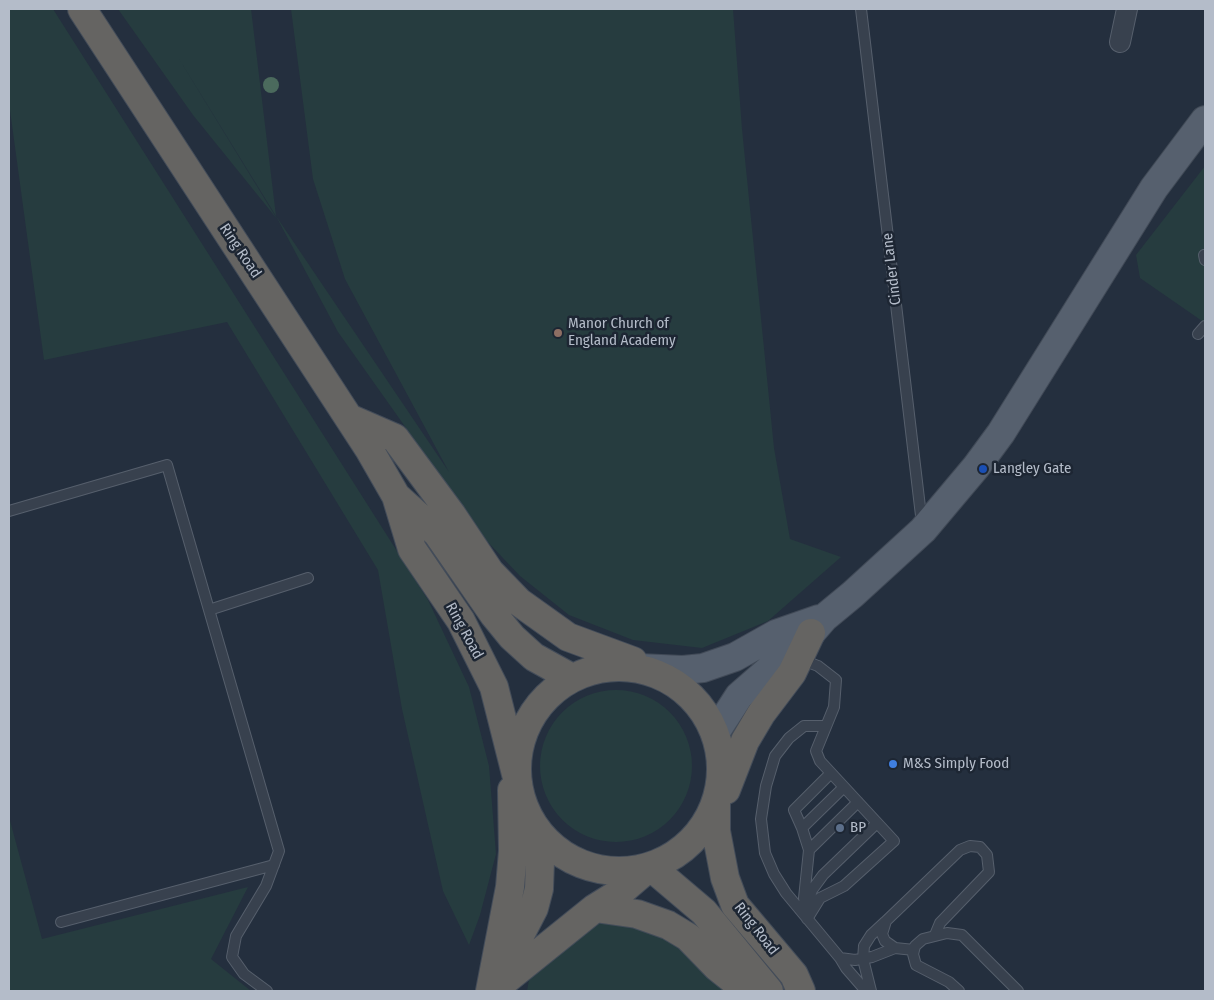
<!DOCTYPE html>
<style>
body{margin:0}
#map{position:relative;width:1214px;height:1000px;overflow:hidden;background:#242f3e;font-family:"Fira Sans Condensed",sans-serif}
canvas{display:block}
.frame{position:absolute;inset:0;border:10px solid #b4bcc9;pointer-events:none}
</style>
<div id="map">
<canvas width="1214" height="1000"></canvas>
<div class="frame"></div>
</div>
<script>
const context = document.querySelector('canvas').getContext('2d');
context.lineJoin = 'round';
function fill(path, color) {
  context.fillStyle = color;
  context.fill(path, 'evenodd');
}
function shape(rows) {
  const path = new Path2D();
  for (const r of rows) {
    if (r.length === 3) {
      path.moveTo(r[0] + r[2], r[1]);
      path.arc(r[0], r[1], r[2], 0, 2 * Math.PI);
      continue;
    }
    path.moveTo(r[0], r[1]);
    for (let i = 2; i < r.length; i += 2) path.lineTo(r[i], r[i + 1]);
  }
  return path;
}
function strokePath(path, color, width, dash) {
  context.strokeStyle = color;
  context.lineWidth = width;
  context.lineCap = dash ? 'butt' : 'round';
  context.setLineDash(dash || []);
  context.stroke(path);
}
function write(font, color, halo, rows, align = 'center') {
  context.font = font + ' "Fira Sans Condensed",sans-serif';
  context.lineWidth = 5;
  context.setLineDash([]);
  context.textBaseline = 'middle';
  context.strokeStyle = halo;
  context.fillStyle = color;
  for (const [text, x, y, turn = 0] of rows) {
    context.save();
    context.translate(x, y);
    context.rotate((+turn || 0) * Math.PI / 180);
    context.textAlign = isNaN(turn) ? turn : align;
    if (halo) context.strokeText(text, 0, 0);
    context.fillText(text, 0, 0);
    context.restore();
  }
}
fill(shape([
 [9,9,53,9,428,600,469,687,489,766,496,854,480,915,469,945,443,891,402,709,378,570,227,322,44,360,9,103],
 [118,9,251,9,276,216,449,472,345,279,313,179,291,9,733,9,742,129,774,448,790,539,841,557,768,621,702,648,633,640,569,615,520,576,484,538,338,332,276,216,176,54,277,219,193,115],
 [1205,166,1205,323,1140,278,1136,255],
 [616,766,76],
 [9,817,42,939,248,887,211,959,251,991,9,991],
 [603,918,639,923,679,948,732,991,527,991,530,974]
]), '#263c3f');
const service = shape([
 [861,9,922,524],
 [1204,255,1205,260],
 [1198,334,1205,326],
 [9,511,167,465,279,851,266,886,236,936,232,957,244,974,267,991],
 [209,610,308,578],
 [800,659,818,666,836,680,834,707,816,751,820,761,894,841,844,886,820,898,807,919],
 [825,726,804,726,789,738,775,756,766,786,761,819,765,853,774,874,786,893,840,958,855,960,872,957,895,948,914,950],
 [802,828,794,810,831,773],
 [809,850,802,828,844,787],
 [808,903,812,890,823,875,877,823],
 [807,918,804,898,809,850,858,802],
 [61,922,274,865],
 [895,948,885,941,882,934,886,921,960,850,970,846,980,847,987,855,989,872,940,923,935,935],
 [840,958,846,968,866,991],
 [871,991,863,959,864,946,871,935,885,922],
 [959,991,949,982,916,965,913,954,915,946,923,939,947,933,962,935,1018,991]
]);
const minor = shape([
 [1120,42,1127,9]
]);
const primary = shape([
 [639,668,683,670,703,668,735,657,776,634,819,619],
 [715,733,739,696,811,633,824,618,853,594,923,530,976,467,1001,433,1154,188,1205,120]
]);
const trunk = shape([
 [82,9,369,449,396,496,412,549,461,621,494,687,516,774],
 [349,418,395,438,452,515,490,572,519,602,568,637,633,661],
 [397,497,437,533,494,615,512,637,534,657,572,678],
 [619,769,102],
 [726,790,745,741,761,714,792,673,811,633],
 [716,803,716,831,725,878,735,905,794,975,801,991],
 [651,867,704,912,769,991],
 [595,908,637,914,668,925,688,937,717,967,747,991],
 [502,970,534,908,539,889,541,835],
 [490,991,510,887,513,851,512,790],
 [492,991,595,908,619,893,647,869]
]);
strokePath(service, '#565f6c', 12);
strokePath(minor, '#565f6c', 22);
strokePath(primary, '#414a57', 30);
strokePath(trunk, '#434c59', 30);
strokePath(service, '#38414e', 10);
strokePath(minor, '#38414e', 20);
strokePath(primary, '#56606e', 28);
strokePath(trunk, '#656462', 28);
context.fillStyle = '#4b6a5d';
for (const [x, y] of [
 [271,85]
]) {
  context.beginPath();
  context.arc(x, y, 8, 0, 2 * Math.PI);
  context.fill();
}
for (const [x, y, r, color] of [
 [558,333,5,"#8d6e63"],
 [983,469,5,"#1a4fb4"],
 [893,764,5,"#3f7fe0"],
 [840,828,5,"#5c6f8a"]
]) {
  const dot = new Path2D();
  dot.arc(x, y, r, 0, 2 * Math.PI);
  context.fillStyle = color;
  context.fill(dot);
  strokePath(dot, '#1d2633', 2);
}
write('15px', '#b4bcc9', '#1d2633', [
 ["Ring Road",240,251,56],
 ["Cinder Lane",892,269,-97],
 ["Ring Road",464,631,61],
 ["Ring Road",756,929,52]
]);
write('15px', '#b4bcc9', '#1d2633', [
 ["Manor Church of",568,324],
 ["England Academy",568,341],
 ["Langley Gate",993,469],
 ["M&S Simply Food",903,764],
 ["BP",850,828]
], 'left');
</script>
